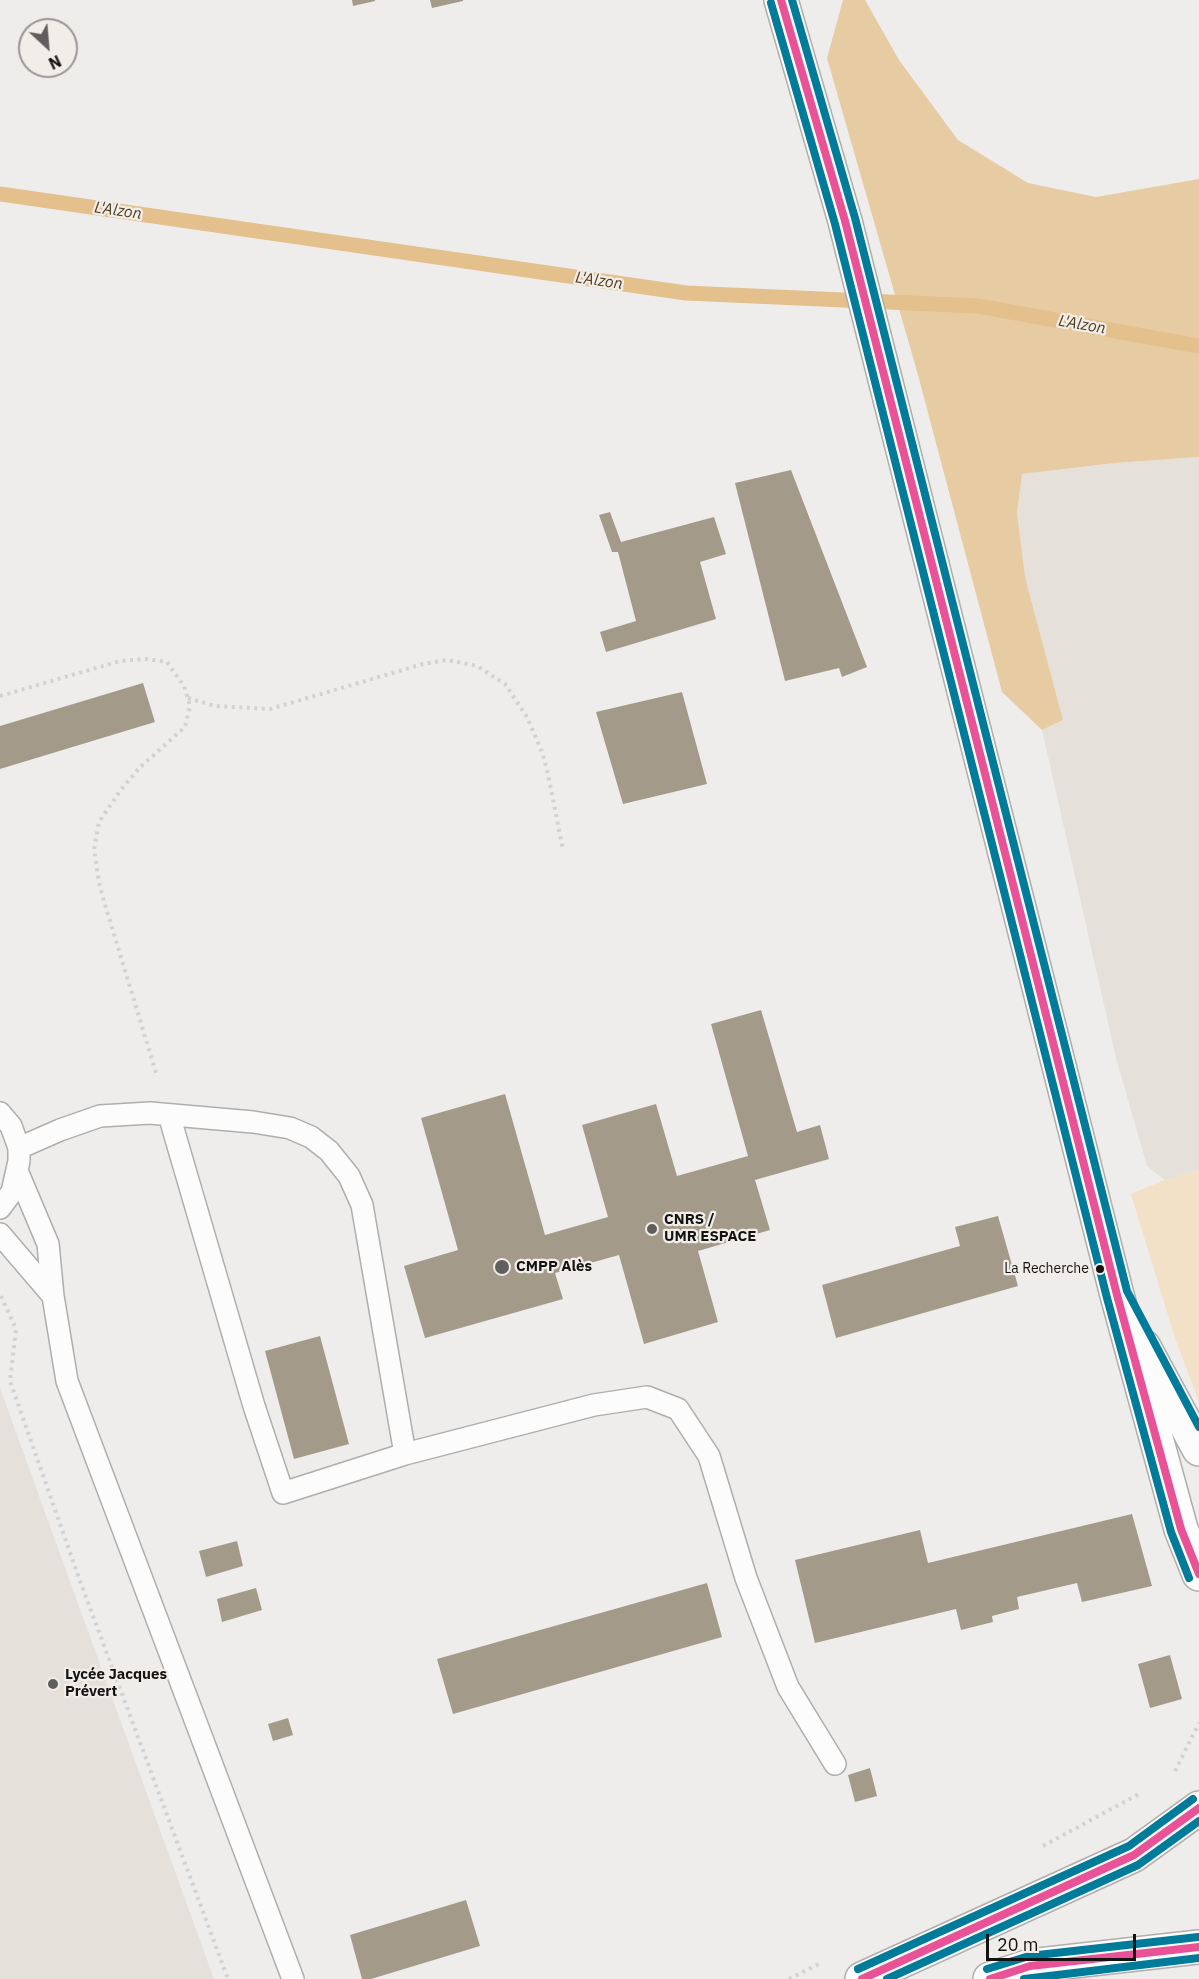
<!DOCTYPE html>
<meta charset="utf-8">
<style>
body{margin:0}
#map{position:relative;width:1199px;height:1979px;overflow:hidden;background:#efedeb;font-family:"IBM Plex Sans",sans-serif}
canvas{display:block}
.north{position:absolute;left:18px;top:18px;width:60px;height:60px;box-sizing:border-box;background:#f1eee9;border:2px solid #999693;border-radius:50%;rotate:154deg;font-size:16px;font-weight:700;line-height:24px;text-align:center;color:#141312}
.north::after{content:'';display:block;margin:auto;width:21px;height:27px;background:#615f5e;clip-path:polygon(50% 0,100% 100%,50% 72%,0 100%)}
.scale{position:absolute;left:986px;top:1934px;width:150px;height:27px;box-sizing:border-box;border:3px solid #141312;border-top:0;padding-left:8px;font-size:18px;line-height:21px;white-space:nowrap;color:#141312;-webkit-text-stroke:4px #f1eee9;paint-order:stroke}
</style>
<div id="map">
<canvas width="1199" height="1979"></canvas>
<div class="north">N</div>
<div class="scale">20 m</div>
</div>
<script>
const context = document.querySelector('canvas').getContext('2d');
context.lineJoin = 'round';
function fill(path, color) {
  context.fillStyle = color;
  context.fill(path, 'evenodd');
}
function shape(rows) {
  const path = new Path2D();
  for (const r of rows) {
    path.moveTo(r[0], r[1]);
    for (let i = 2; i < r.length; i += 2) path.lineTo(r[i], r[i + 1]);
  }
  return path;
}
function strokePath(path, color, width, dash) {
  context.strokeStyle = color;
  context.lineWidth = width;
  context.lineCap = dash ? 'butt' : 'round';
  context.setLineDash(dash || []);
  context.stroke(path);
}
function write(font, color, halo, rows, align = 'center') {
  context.font = font + ' "IBM Plex Sans",sans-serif';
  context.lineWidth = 4.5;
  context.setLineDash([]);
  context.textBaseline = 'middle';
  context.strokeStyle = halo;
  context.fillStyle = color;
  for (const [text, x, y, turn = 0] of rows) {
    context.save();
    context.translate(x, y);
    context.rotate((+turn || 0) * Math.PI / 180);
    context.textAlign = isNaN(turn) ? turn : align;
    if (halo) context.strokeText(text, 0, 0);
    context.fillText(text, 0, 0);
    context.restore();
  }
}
fill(shape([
 [1199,457,1199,1170,1165,1180,1147,1166,1116,1058,1042,730,1063,720,1025,577,1017,513,1022,474,1115,463],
 [0,1388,214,1979,0,1979]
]), '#e5e0da');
fill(shape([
 [1199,1170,1199,1402,1174,1335,1131,1194,1165,1180]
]), '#f2e0c7');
fill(shape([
 [843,0,865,0,899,60,958,140,1028,183,1096,197,1199,179,1199,457,1115,463,1022,474,1017,513,1025,577,1063,720,1042,730,1002,692,918,375,827,58]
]), '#e7cba2');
strokePath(shape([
 [0,194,686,293,978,306,1199,346]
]), '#e3c08c', 15);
fill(shape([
 [352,0,375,0,375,1,353,6],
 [430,0,463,0,463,1,432,8],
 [791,470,867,667,842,677,839,668,785,681,735,483],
 [610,512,621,542,714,517,726,554,700,562,716,619,606,652,600,632,636,621,618,552,612,552,599,515],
 [143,683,155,722,0,769,0,726],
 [682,692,707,784,623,804,596,712],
 [761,1010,797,1132,820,1125,829,1159,755,1180,770,1230,698,1251,718,1322,644,1344,619,1255,555,1273,563,1299,425,1338,404,1266,458,1250,421,1118,505,1094,545,1235,608,1217,582,1125,656,1104,677,1176,748,1156,711,1024],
 [998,1216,1018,1286,836,1338,822,1285,960,1246,955,1227],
 [320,1336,349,1444,294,1459,265,1351],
 [1132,1514,1152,1586,1082,1602,1077,1583,1017,1597,1019,1609,992,1616,993,1622,961,1630,956,1609,815,1643,795,1560,920,1530,928,1563],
 [237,1541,243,1566,206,1577,199,1551],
 [707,1583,722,1637,453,1714,437,1659],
 [256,1588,262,1610,222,1622,217,1599],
 [1170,1655,1182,1699,1150,1708,1138,1664],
 [288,1718,293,1735,273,1741,268,1724],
 [870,1768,877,1796,855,1802,848,1775],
 [466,1900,480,1946,371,1979,362,1979,350,1935]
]), '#a49a89');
const service = shape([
 [0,1113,11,1126,19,1148,19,1161,12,1192,0,1208],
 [169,1115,254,1406,283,1493,405,1454,594,1405,647,1397,678,1409,709,1456,746,1578,788,1687,835,1764],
 [19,1148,60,1130,100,1116,150,1113,253,1122,290,1128,311,1137,329,1151,349,1176,362,1205,405,1454],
 [18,1173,48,1244,53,1296,67,1381,293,1979],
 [0,1234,53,1296]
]);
const tertiary = shape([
 [862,1979,1134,1855,1199,1808],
 [990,1979,1030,1966,1199,1947]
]);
const primary = shape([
 [781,0,845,221,1117,1295,1181,1529,1199,1574],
 [1144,1347,1199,1449]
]);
strokePath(service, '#afaeac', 24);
strokePath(tertiary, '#afaeac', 36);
strokePath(primary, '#afaeac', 36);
strokePath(shape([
 [0,696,120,661,146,659,167,662,184,686,190,706,185,727,139,768,120,791,99,822,94,850,100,888,157,1076],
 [188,698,215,706,270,709,423,664,447,660,477,666,505,684,527,717,542,752,548,774,563,850],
 [1,1296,16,1329,10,1381,80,1581,228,1979],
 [1175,1771,1199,1723],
 [1043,1846,1139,1794],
 [789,1979,821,1963]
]), '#d2d2d2', 4, [3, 4.5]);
strokePath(service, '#fdfcfc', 21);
strokePath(tertiary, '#fdfcfc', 33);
strokePath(primary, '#fdfcfc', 33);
strokePath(shape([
 [781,0,845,221,1117,1295,1181,1529,1199,1574],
 [862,1979,1134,1855,1199,1808],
 [990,1979,1030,1966,1199,1947]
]), '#ea5297', 8);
strokePath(shape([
 [771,3,835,224,1107,1298,1171,1532,1189,1578],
 [887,1979,1138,1865,1199,1821],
 [1024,1979,1199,1958]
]), '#007b99', 8);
strokePath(shape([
 [792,0,855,218,1127,1291,1199,1427],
 [858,1969,1129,1846,1193,1799],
 [987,1969,1029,1956,1198,1937]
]), '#007b99', 8);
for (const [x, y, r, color] of [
 [652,1229,6,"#615f5e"],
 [502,1267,8,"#615f5e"],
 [1100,1269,5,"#141312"],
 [53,1684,6,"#615f5e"]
]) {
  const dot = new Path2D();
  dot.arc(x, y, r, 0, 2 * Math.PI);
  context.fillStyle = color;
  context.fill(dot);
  strokePath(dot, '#f1eee9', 2);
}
write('14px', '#141312', '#f1eee9', [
 ["La Recherche",1089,1269]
], 'right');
write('bold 15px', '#141312', '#f1eee9', [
 ["CNRS /",664,1220],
 ["UMR ESPACE",664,1237],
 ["CMPP Alès",516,1267],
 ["Lycée Jacques",65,1675],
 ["Prévert",65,1692]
], 'left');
write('italic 16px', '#543e1f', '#f1eee9', [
 ["L'Alzon",118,211,8],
 ["L'Alzon",599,281,8],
 ["L'Alzon",1082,325,10]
]);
</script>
